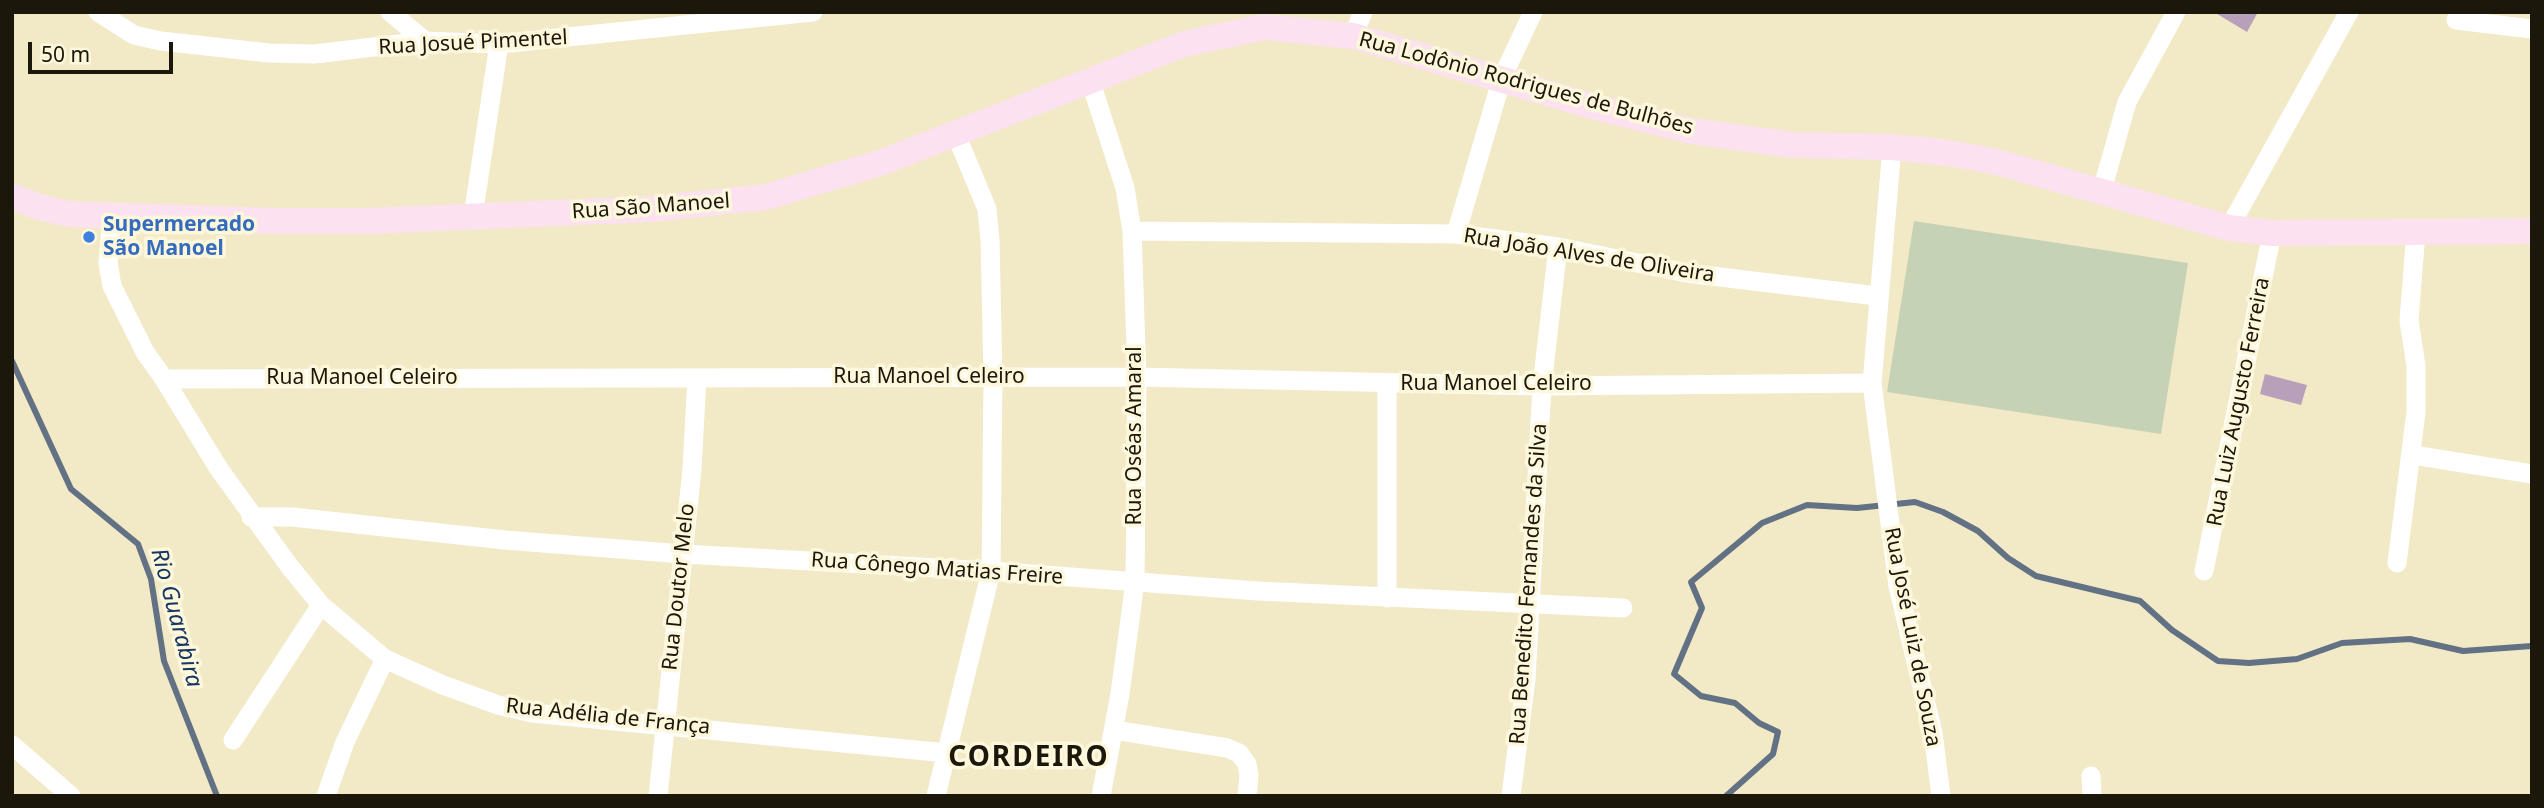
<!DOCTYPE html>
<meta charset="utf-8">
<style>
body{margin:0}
#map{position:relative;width:2544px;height:808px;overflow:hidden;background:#f2e9c7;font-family:"Noto Sans",sans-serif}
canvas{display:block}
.frame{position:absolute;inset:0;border:14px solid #1b170b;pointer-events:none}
.scale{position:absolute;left:28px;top:42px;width:145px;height:32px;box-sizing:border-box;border:4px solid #1b170b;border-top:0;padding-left:9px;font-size:21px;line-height:24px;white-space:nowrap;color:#1b170b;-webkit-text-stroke:5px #fdf7db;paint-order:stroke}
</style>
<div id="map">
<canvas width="2544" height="808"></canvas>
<div class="frame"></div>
<div class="scale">50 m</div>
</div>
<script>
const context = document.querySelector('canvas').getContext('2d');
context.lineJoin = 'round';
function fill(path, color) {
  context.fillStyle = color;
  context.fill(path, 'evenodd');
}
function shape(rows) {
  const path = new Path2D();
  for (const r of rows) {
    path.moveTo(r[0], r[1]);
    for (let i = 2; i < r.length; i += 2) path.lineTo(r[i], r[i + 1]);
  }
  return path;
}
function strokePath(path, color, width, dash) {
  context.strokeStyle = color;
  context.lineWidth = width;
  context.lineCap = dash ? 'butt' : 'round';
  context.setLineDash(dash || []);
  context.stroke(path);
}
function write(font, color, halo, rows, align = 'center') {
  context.font = font + ' "Noto Sans",sans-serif';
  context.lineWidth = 7;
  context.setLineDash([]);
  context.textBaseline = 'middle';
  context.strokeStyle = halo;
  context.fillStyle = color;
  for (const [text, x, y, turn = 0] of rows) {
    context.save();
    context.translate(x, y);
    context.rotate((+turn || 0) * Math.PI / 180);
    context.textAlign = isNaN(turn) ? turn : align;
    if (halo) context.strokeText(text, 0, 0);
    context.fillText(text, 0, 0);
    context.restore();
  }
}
fill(shape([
 [1914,221,2188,263,2161,434,1887,392]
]), '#c6d2b5');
strokePath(shape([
 [12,361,71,489,138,544,151,579,164,661,217,796],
 [1726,796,1773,754,1778,732,1759,723,1735,703,1701,696,1674,674,1702,608,1691,582,1762,523,1807,505,1857,508,1915,502,1943,512,1978,531,2008,558,2036,576,2140,601,2172,630,2218,661,2249,663,2297,659,2342,643,2410,639,2463,651,2532,646]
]), '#627184', 6);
fill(shape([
 [2214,12,2258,12,2247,32],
 [2265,374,2307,385,2301,405,2260,394]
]), '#b8a0bb');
strokePath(shape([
 [98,12,134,35,161,41,269,53,314,54,425,41,499,44,813,12],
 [390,12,425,41],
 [2456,20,2532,29],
 [1353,36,1363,12],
 [1090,80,1125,188,1132,231,1137,377,1135,582,1120,694,1101,796],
 [1892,147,1872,383,1898,586,1933,733,1941,796],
 [2102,190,2127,102,2176,12],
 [112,215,108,263,112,286,145,352,164,379,1137,377,1542,386,1872,383],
 [473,216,499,44],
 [2229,228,2349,12],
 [1132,231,1456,234,1558,247,1687,273,1877,296],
 [1456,234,1502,78,1533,12],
 [164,379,219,469,290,567,321,605,385,659,443,685,498,705,532,713,947,753],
 [2413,455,2532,474],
 [251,517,292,517,505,540,683,554,991,571,1258,591,1623,608],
 [2397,563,2416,412,2416,366,2409,320,2416,232],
 [2204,571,2272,233],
 [1387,598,1387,383],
 [1114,730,1227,748,1239,753,1247,764,1249,775,1247,796],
 [233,740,321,605],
 [12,745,71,796],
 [2091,776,2092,796],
 [326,796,345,742,385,659],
 [658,796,692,469,697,378],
 [936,796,991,571,993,377,990,240,987,209,955,132],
 [1511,796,1526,679,1542,386,1558,247]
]), '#fff', 19);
strokePath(shape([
 [12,196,36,206,68,214,274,221,369,221,651,209,766,197,880,163,1184,44,1264,27,1353,36,1592,106,1691,131,1793,145,1892,147,1949,153,1997,162,2229,228,2272,233,2532,231]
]), '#fce1f0', 26);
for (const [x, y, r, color] of [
 [89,237,7,"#3f7fe0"]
]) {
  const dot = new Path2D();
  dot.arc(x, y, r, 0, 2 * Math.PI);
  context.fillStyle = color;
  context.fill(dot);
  strokePath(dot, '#fdf7db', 2.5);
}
write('21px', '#1b170b', '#fdf7db', [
 ["Rua Josué Pimentel",473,43,-3],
 ["Rua Lodônio Rodrigues de Bulhões",1526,84,15],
 ["Rua São Manoel",651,207,-4],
 ["Rua João Alves de Oliveira",1589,256,9],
 ["Rua Manoel Celeiro",929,377],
 ["Rua Manoel Celeiro",362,378],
 ["Rua Manoel Celeiro",1496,384],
 ["Rua Luiz Augusto Ferreira",2239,402,-79],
 ["Rua Oséas Amaral",1135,436,-90],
 ["Rua Cônego Matias Freire",937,569,4],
 ["Rua Benedito Fernandes da Silva",1529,584,-86],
 ["Rua Doutor Melo",679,587,-84],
 ["Rua José Luiz de Souza",1912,637,79],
 ["Rua Adélia de França",608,717,6]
]);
write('bold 21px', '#366cbe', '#fdf7db', [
 ["Supermercado",103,225],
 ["São Manoel",103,249]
], 'left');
write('italic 23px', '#173661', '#fdf7db', [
 ["Rio Guarabira",176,618,75]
]);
context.letterSpacing = '2px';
write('bold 28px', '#1b170b', '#fdf7db', [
 ["CORDEIRO",1029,758]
]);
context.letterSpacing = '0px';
</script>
